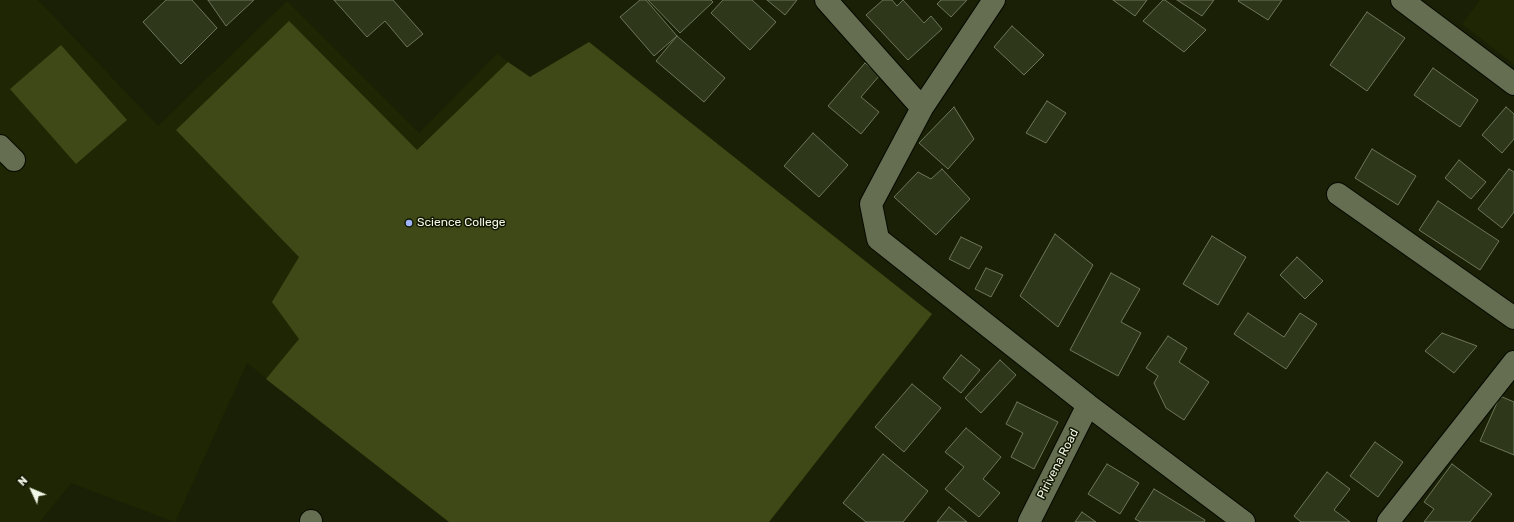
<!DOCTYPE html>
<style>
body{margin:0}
#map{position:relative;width:1514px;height:522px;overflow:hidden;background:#1a2005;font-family:Rubik,sans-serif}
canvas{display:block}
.north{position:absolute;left:12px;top:470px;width:40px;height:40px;-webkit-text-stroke:3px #111700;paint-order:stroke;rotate:314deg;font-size:11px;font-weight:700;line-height:16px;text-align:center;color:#f1f7e6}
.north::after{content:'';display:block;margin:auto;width:14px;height:18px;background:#f1f7e6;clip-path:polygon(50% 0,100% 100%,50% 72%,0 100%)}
</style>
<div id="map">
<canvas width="1514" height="522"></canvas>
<div class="north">N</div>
</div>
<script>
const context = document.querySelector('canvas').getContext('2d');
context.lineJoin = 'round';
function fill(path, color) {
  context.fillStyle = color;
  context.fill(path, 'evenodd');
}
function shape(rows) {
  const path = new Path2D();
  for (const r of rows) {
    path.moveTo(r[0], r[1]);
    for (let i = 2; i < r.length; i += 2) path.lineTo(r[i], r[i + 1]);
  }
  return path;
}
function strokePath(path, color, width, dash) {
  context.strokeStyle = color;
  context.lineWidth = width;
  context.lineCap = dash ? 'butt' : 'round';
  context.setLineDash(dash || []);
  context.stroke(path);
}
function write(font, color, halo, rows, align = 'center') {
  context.font = font + ' Rubik,sans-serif';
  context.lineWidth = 3;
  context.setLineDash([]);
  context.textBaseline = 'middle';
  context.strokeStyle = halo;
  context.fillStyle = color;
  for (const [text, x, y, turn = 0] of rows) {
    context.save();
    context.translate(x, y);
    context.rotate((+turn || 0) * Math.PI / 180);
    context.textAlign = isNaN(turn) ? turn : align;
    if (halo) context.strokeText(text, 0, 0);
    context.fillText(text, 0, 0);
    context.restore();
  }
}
fill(shape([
 [0,0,38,0,158,126,287,1,419,133,497,54,530,77,589,42,932,314,769,522,449,522,247,363,175,522,71,483,40,522,0,522],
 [1480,0,1514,0,1514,64,1462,24]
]), '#1e2603');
fill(shape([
 [289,21,417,150,508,62,530,77,589,42,932,314,769,522,449,522,266,379,299,339,272,302,299,257,176,130],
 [61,45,127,120,76,164,10,89]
]), '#3e4917');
const building = shape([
 [166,0,192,0,217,28,181,64,143,22,166,0],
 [208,0,254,0,226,26,208,0],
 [334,0,393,0,423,34,407,47,385,21,367,37,334,0],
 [640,0,646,0,677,36,654,56,620,17,640,0],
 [648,0,711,0,713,2,680,33,648,0],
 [723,0,752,0,776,22,750,50,711,13,723,0],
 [767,0,797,0,785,15,767,0],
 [883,0,892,0,897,6,903,0,924,23,931,16,942,29,908,60,866,15,883,0],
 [941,0,967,0,951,17,937,4,941,0],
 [1113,0,1147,0,1135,16,1113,0],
 [1163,0,1165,0,1206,30,1184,52,1143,21,1163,0],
 [1177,0,1214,0,1202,16,1177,0],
 [1239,0,1282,0,1268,20,1238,1,1239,0],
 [1367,12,1405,38,1367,91,1330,65,1367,12],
 [1012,26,1044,55,1024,75,994,47,1012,26],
 [677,36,725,78,704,102,656,61,677,36],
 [865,63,880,75,861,97,879,112,861,134,828,106,865,63],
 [1433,68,1478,100,1460,127,1414,95,1433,68],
 [1047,101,1066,113,1046,143,1026,133,1047,101],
 [954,107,974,139,948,169,919,143,954,107],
 [1506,107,1514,114,1514,139,1502,153,1482,135,1506,107],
 [813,133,848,165,819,197,784,166,813,133],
 [1372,149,1416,176,1398,205,1355,178,1372,149],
 [1459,160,1486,182,1471,199,1445,178,1459,160],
 [942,169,970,199,936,235,894,197,918,172,931,179,942,169],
 [1509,169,1514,172,1514,212,1502,228,1478,209,1509,169],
 [1438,201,1499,241,1480,270,1419,230,1438,201],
 [1055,234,1093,265,1058,327,1020,296,1055,234],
 [1212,236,1246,257,1218,305,1183,284,1212,236],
 [961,237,982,247,969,269,949,259,961,237],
 [1297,257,1323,281,1305,299,1280,275,1297,257],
 [986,268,1003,275,991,297,975,289,986,268],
 [1111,273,1140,289,1121,322,1141,333,1118,376,1070,350,1111,273],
 [1248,313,1284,337,1300,313,1317,324,1286,369,1234,334,1248,313],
 [1442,333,1477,346,1454,373,1425,351,1442,333],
 [1168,336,1187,348,1179,362,1209,382,1184,420,1166,408,1154,383,1158,376,1146,368,1168,336],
 [961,355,980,370,961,393,943,378,961,355],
 [1000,360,1016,375,981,413,965,398,1000,360],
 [912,384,941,408,904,452,875,427,912,384],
 [1500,396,1514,402,1514,455,1480,441,1500,396],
 [1017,402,1058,422,1034,469,1011,457,1023,433,1006,424,1017,402],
 [966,428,1001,457,983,479,1000,493,979,517,945,489,964,467,945,452,966,428],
 [1375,442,1403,462,1378,497,1350,476,1375,442],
 [883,454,928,491,903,522,866,522,843,503,883,454],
 [1107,464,1139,483,1120,514,1088,494,1107,464],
 [1452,464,1492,494,1470,522,1424,522,1434,509,1424,502,1452,464],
 [1327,472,1350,489,1334,510,1350,522,1301,522,1294,516,1327,472],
 [1154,489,1205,520,1204,522,1141,522,1135,519,1154,489],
 [949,507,967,522,937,522,949,507],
 [1082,512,1096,522,1075,522,1082,512]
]);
fill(building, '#2f371b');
strokePath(building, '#6e7659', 1);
const street = shape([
 [826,0,922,108],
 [994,0,922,108,871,204,878,239,1088,405,1244,522],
 [1402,0,1514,84],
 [0,146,14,160],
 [1338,194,1514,318],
 [311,522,311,521],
 [1029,522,1088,405],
 [1388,522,1514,362]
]);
strokePath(street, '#050900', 24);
strokePath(street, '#656e50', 22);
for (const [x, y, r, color] of [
 [409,223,4,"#9db4fd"]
]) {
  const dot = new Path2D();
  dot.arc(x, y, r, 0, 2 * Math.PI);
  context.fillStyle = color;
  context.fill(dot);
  strokePath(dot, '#111700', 1.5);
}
write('12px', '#f1f7e6', '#111700', [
 ["Science College",417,223]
], 'left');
write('12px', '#f1f7e6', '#111700', [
 ["Pirivena Road",1058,464,-63]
]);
</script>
